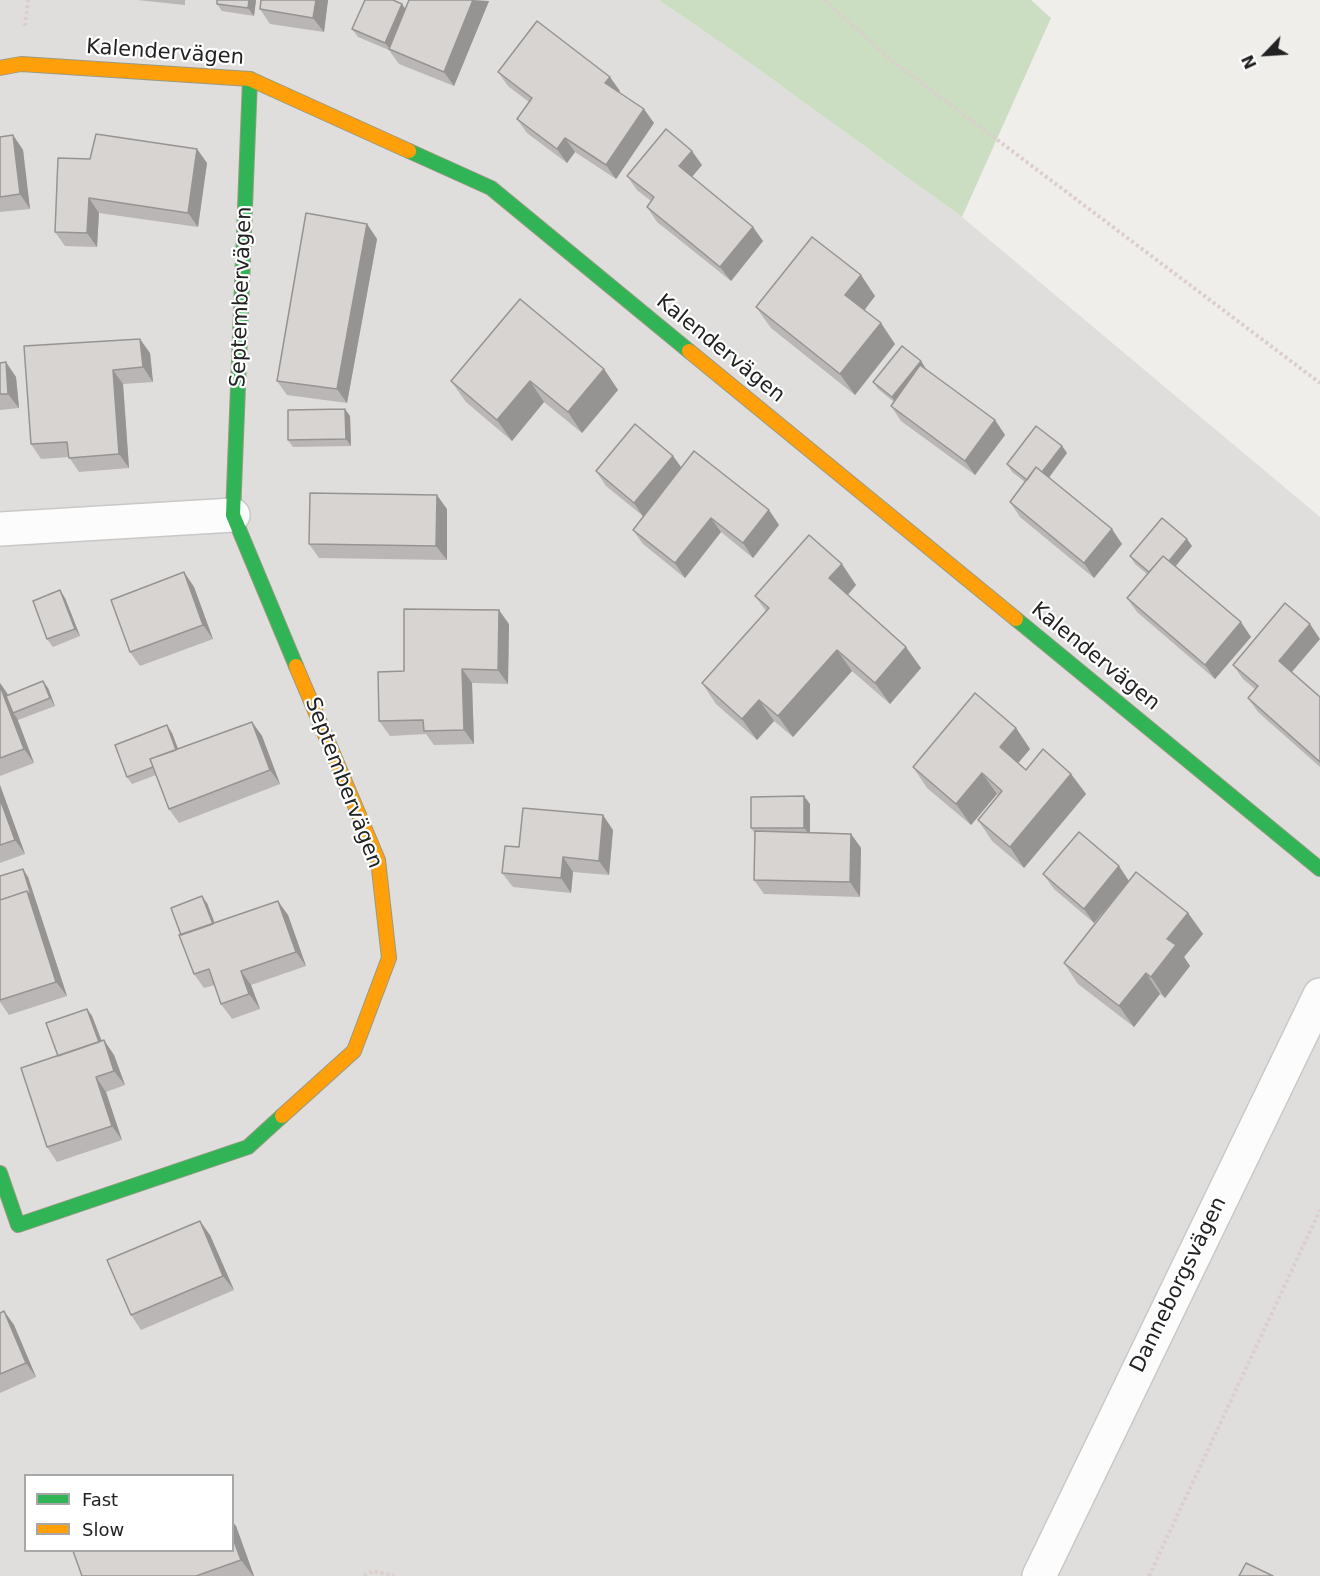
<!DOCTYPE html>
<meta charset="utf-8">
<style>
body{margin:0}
#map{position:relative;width:1320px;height:1576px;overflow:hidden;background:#f0eeeb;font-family:"DejaVu Sans",sans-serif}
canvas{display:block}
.legend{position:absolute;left:24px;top:1474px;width:210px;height:78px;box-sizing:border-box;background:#fff;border:2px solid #a7a7a7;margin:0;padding:8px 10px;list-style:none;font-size:18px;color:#222}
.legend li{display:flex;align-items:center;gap:12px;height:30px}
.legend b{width:30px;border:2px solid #a7a7a7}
.north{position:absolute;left:1236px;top:24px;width:60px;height:60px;-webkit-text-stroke:4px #fff;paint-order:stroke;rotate:245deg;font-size:16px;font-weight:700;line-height:24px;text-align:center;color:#222}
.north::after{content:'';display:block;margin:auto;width:21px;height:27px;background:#222;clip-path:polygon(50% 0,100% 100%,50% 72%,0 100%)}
</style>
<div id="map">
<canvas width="1320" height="1576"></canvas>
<ul class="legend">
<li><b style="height:8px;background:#30b455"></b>Fast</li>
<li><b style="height:8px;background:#ff9f0a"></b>Slow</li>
</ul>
<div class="north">N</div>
</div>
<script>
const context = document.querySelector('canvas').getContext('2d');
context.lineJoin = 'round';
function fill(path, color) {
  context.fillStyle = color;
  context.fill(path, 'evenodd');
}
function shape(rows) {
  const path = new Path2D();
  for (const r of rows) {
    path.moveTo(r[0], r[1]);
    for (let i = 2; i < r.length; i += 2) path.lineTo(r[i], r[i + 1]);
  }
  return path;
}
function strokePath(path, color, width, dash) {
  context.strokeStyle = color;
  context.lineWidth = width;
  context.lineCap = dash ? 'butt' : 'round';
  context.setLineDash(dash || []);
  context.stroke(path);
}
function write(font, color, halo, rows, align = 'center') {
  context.font = font + ' "DejaVu Sans",sans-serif';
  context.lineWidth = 4.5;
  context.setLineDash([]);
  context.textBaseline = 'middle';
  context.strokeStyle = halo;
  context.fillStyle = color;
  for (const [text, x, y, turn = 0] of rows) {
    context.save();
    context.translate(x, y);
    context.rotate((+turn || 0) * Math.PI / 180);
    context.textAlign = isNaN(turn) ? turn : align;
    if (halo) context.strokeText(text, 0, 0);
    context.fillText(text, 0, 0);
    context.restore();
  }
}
fill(shape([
 [0,0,659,0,743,58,962,217,1320,517,1320,1576,0,1576],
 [26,1476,232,1476,232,1550,26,1550]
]), '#dfdedc');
fill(shape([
 [659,0,1031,0,1051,18,962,217,743,58]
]), '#cbdec1');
const street = shape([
 [0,529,233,515],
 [1039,1576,1320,995]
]);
const fast = shape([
 [250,79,233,515,296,666],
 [409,151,491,188,689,351],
 [1016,619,1320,869],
 [0,1173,18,1225,248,1147,282,1116]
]);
const slow = shape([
 [0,68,21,64,250,79,409,151],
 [689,351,1016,619],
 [282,1116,354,1051,389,958,378,860,296,666]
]);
strokePath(street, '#c9c8c7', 36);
strokePath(fast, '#999a82', 16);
strokePath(slow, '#999a82', 16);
strokePath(shape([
 [825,0,890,59,1320,383],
 [25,26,28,0],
 [364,1576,373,1571,394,1576],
 [1149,1576,1320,1210]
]), '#dccecd', 4, [3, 3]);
strokePath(street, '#fdfcfc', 33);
strokePath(fast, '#30b455', 14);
strokePath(slow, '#ff9f0a', 14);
fill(shape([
 [137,0,185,0,185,5],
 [217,0,256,0,254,16,222,11,217,4],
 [261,0,328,0,324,32,270,24,260,9],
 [489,1,454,86,399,64,389,50,358,37,352,29,405,8],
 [498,72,620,91,619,92,654,123,616,179,575,152,567,163,527,133,517,119,529,102,508,86],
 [13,135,23,150,30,209,0,212,0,137],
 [197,149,207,163,198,227,99,213,97,247,65,246,55,232,90,159],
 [702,165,692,177,763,241,731,281,657,222,647,207,651,201,637,190,627,176],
 [367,224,377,239,347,403,287,395,277,381],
 [875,296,864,310,895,344,855,395,771,328,756,307],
 [24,346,150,353,153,382,123,384,129,468,79,472,69,457,41,459,31,444],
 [921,361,926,369,926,370,995,420,1005,435,975,475,901,421,891,406,894,402,878,389,873,382],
 [0,363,16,377,19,408,0,410],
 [604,369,618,390,582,433,544,402,512,441,466,402,451,381],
 [350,416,351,446,293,447,288,440],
 [1062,446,1067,453,1049,478,1122,544,1094,578,1020,517,1010,502,1025,482,1012,472,1007,464],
 [673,456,681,467,769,510,779,525,753,558,721,532,685,578,643,544,633,530,643,516,606,486,596,471],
 [447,509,447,560,319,558,309,544],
 [1192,546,1176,566,1251,637,1215,679,1137,612,1127,598,1147,574,1135,564,1130,556],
 [184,572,194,587,213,639,140,666,130,652],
 [856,585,848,595,921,668,890,704,852,671,793,737,774,721,757,740,716,704,702,683,766,611,755,596],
 [65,598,80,636,53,647,47,639],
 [509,624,508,684,472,683,474,744,434,745,426,734,390,736,379,721,404,671],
 [1320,639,1292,672,1320,697,1320,767,1258,712,1248,698,1255,689,1243,679,1233,665],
 [0,683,8,695,48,688,55,706,18,720,17,718,34,763,0,776],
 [252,722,262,736,280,784,179,823,169,809,156,775,132,784,127,777,172,733,178,749],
 [1016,728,1030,749,1018,763,1026,770,1071,774,1086,794,1024,868,992,841,978,820,998,795,997,794,971,825,927,788,913,767],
 [0,785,25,854,0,863],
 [810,804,810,832,851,834,861,848,860,897,764,894,754,880,755,834,751,828],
 [613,830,609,875,573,872,571,893,513,887,502,873,519,847],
 [1043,874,1129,880,1188,913,1203,934,1184,957,1190,966,1165,998,1160,994,1134,1027,1078,984,1064,963,1116,897,1094,923,1054,889],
 [0,876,28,877,67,996,9,1015,0,1002],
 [207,903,215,923,288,915,306,966,251,985,260,1009,232,1019,221,1004,215,985,204,988,194,974],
 [87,1009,92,1016,102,1041,114,1055,125,1085,106,1092,122,1140,57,1162,47,1147,58,1056],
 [210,1235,234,1290,141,1330,131,1315],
 [4,1311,14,1325,36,1377,0,1393,0,1313],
 [236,1526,254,1576,82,1576]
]), '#b9b6b5');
fill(shape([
 [249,0,256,0,254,16,248,8],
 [316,0,328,0,324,32,313,18],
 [473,0,489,1,454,86,444,72],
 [402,4,407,11,391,50,385,43],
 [610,77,620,91,615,98,605,83],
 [644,109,654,123,616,179,606,165],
 [13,135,23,150,30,209,20,194],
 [565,138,575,152,567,163,557,149],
 [197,149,207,163,198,227,188,213],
 [692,151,702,165,689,180,679,166],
 [89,198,99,213,97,247,87,233],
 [367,224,377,239,347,403,337,389],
 [753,227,763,241,731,281,720,267],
 [861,275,875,296,860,316,845,295],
 [881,323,895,344,855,395,840,374],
 [140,339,150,353,153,382,143,367],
 [921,361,926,369,897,405,892,397],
 [6,362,16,377,19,408,8,394],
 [604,369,618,390,582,433,568,412],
 [113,370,123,384,129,468,119,454],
 [530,381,544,402,512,441,497,420],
 [345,409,350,416,351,446,346,439],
 [995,420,1005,435,975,475,965,461],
 [1062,446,1067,453,1038,492,1033,485],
 [673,456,683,470,644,518,634,503],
 [437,495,447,509,447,560,436,546],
 [769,510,779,525,753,558,743,543],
 [711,518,721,532,685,578,675,563],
 [1112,529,1122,544,1094,578,1084,563],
 [1187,539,1192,546,1160,585,1155,577],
 [842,564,856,585,844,599,829,578],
 [184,572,194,587,213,639,203,625],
 [60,590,65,598,80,636,75,629],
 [499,610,509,624,508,684,498,670],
 [1241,622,1251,637,1215,679,1205,665],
 [1310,624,1320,639,1289,675,1279,661],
 [906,647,921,668,890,704,875,683],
 [837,650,852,671,793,737,778,716],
 [462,669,472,683,474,744,464,730],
 [43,681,48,688,55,706,50,698],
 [0,683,7,693,15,712,13,713,17,718,34,763,24,749,0,686],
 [759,700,774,721,757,740,742,719],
 [252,722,262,736,280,784,270,770],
 [167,725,172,733,184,765,179,757],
 [1016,728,1030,749,1014,768,1000,747],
 [982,773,997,794,971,825,956,804],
 [1071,774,1086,794,1024,868,1010,847],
 [0,785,25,854,15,840,0,799],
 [804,796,810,804,810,835,804,828],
 [603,815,613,830,609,875,599,861],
 [851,834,861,848,860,897,850,882],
 [563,857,573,872,571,893,561,878],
 [1119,866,1129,881,1094,923,1084,909],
 [23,869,28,877,67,996,56,982,27,891],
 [202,896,207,903,220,938,215,930],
 [278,901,288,915,306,966,296,952],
 [1188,913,1203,934,1184,957,1190,966,1165,998,1151,977,1167,939],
 [241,971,251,985,260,1009,249,994],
 [1146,973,1160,994,1134,1027,1119,1006],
 [87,1009,92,1016,107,1056,102,1049],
 [104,1040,114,1055,125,1085,114,1071],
 [96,1077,106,1092,122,1140,112,1126],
 [200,1221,210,1235,234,1290,223,1276],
 [4,1311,14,1325,36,1377,26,1363],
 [232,1521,236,1526,254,1576,253,1576,241,1560,232,1536]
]), '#969493');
const building = shape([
 [217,0,249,0,248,8,217,4,217,0],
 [261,0,316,0,313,18,260,9,261,0],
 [365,0,393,0,402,4,385,43,352,29,365,0],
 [409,0,473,0,444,72,389,49,409,0],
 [537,21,610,77,605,83,644,109,606,165,565,138,557,149,517,119,532,98,498,72,537,21],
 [666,129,692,151,679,166,753,227,720,267,647,207,654,197,627,176,666,129],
 [96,134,197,149,188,213,89,198,87,233,55,232,58,158,90,159,96,134],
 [13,135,20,194,0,197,0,137,13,135],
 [306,213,367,224,337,389,277,381,306,213],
 [812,237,861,275,845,295,881,323,840,374,756,307,812,237],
 [520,299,604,369,568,412,530,381,497,420,451,381,520,299],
 [140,339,143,367,113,370,119,454,69,458,67,442,31,444,24,346,140,339],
 [902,346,921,361,892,397,873,382,902,346],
 [6,362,8,394,0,394,0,363,6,362],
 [920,365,995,420,965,461,891,406,920,365],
 [345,409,346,439,288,440,288,410,345,409],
 [635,424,673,456,634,503,596,471,635,424],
 [1036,426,1062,446,1042,472,1036,467,1027,480,1007,464,1036,426],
 [694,451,769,510,743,543,711,518,675,563,633,530,694,451],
 [1036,467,1112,529,1084,563,1010,502,1036,467],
 [310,493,437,495,436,546,309,544,310,493],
 [1162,518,1187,539,1169,561,1163,556,1149,572,1130,556,1162,518],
 [809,535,842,564,829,578,906,647,875,683,837,650,778,716,759,700,742,719,702,683,769,608,755,596,809,535],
 [1163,556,1241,622,1205,665,1127,598,1163,556],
 [184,572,203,625,130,652,111,600,184,572],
 [60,590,75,629,47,639,33,601,60,590],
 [1285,603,1310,624,1279,661,1320,697,1320,762,1248,698,1258,686,1233,665,1285,603],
 [404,609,499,610,498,670,462,669,464,730,424,731,423,720,379,721,378,672,404,671,404,609],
 [43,681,50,698,13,713,6,696,43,681],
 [0,686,24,749,0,758,0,686],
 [975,693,1016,728,1000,747,1026,770,1043,749,1071,774,1010,847,978,820,1002,791,982,773,956,804,913,767,975,693],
 [252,722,270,770,169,809,150,759,252,722],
 [167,725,176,750,150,759,153,767,127,777,115,745,167,725],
 [804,796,804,828,751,828,751,797,804,796],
 [0,799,15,840,0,845,0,799],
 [523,808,603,815,599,861,563,857,561,878,502,873,505,846,519,847,523,808],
 [755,831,851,834,850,882,754,880,755,831],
 [1079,832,1119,866,1084,909,1043,874,1079,832],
 [23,869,32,898,27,891,0,900,0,876,23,869],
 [1136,872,1188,913,1167,939,1176,945,1151,977,1146,973,1119,1006,1064,963,1136,872],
 [27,891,56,982,0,1000,0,900,27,891],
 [202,896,213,924,181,935,171,908,202,896],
 [278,901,296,952,241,971,249,994,221,1004,209,969,194,974,179,935,278,901],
 [87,1009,99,1042,58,1056,46,1023,87,1009],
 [104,1040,114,1071,96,1077,112,1126,47,1147,21,1068,104,1040],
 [200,1221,223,1276,131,1315,107,1260,200,1221],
 [4,1311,26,1363,0,1374,0,1313,4,1311],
 [232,1536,241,1560,196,1576,82,1576,73,1551,232,1551,232,1536],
 [1246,1563,1273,1576,1239,1576,1246,1563]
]);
fill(building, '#d7d4d2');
strokePath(building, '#969493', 1.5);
write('21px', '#222', '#fff', [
 ["Kalendervägen",165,53,4],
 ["Septembervägen",242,297,-88],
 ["Kalendervägen",720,349,39],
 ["Kalendervägen",1095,657,39],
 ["Septembervägen",343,783,69],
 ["Danneborgsvägen",1179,1285,-64]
]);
</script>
